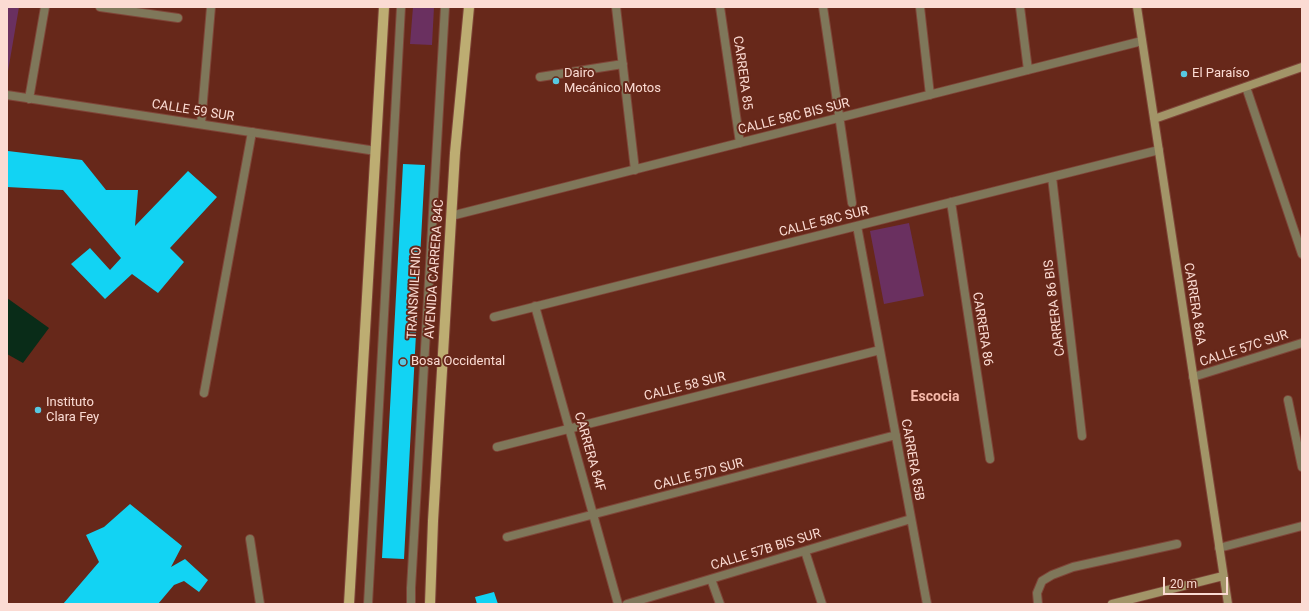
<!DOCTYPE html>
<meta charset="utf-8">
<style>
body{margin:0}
#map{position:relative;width:1309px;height:611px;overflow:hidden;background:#67281a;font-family:Roboto,sans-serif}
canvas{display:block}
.frame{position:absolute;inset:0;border:8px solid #fbdbd3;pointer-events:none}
.scale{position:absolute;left:1163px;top:577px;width:65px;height:18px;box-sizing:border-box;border:2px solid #fbdbd3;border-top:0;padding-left:5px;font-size:12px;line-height:14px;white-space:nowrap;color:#fbdbd3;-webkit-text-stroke:3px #67281a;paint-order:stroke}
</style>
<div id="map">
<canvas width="1309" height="611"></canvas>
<div class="frame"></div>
<div class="scale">20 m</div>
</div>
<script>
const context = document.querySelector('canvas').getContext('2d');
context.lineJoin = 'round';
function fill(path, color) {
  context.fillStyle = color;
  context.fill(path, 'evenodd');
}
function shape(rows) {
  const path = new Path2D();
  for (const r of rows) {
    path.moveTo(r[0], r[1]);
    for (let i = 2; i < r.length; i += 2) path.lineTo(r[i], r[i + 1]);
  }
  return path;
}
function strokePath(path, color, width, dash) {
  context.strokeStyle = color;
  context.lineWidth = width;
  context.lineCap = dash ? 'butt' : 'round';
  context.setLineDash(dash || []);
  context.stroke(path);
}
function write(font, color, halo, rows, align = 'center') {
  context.font = font + ' Roboto,sans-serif';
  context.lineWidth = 4;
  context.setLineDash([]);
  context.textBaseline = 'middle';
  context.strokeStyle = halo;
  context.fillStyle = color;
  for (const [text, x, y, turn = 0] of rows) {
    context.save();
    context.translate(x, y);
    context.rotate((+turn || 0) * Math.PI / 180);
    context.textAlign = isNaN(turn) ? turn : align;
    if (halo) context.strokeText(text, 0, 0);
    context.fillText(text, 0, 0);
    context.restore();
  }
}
fill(shape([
 [7,7,19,7,7,77],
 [413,7,434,7,432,45,410,44],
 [909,223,924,296,884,304,870,231]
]), '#6a3060');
fill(shape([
 [7,298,49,328,23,363,7,354]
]), '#092c18');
fill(shape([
 [8,151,82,160,106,190,138,190,135,226,188,171,217,197,170,248,184,262,158,293,132,274,105,299,71,264,90,248,110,270,121,258,63,190,7,187],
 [403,164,425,165,404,559,382,558],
 [130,504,182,546,171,567,185,559,208,580,199,592,184,581,174,585,158,604,63,604,99,562,86,535,104,527],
 [494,592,498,604,477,604,475,597]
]), '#12d3f3');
const lane = shape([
 [201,124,211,7],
 [204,393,252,132],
 [250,539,260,604],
 [368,604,401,7],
 [411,604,411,588,445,7],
 [1038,604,1037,593,1042,581,1052,575,1073,567,1177,544]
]);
const street = shape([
 [100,7,178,18],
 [616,7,635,170],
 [720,7,740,143],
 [823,7,852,203],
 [920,7,930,95],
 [1020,7,1028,70],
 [540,77,623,64],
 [1246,87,1302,254],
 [7,95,376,151],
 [29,99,45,7],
 [1052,177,1082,436],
 [951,202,990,459],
 [451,216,1142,41],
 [857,226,927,604],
 [535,306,618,604],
 [494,317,1159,150],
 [1193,377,1302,343],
 [1288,400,1302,467],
 [497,447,880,350],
 [507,537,896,435],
 [1219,548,1302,526],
 [805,551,822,604],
 [711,579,720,604],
 [627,604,911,519]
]);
const secondary = shape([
 [1137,7,1228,604],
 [1154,119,1302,67],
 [1112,604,1223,576]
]);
const primary = shape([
 [349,604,384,7],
 [430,604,433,521,455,153,469,7]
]);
strokePath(lane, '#7f4538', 10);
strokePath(street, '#7f4538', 10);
strokePath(secondary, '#7f4538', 10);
strokePath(primary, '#7f4538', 12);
strokePath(lane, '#7f775a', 8);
strokePath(street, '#7f775a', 8);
strokePath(secondary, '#a29568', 8);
strokePath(primary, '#bdad72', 10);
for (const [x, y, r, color] of [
 [1184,74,4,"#57c9e2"],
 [556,81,4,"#57c9e2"],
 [403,362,4,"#57c9e2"],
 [38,410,4,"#57c9e2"]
]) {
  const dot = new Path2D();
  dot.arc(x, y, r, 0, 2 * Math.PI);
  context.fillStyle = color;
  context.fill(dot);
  strokePath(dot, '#67281a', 1.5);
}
write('13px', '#fbdbd3', '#67281a', [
 ["CARRERA 85",742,73,82],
 ["CALLE 59 SUR",193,111,9],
 ["CALLE 58C BIS SUR",794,117,-14],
 ["CALLE 58C SUR",824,222,-14],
 ["AVENIDA CARRERA 84C",435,269,-86],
 ["TRANSMILENIO",415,293,-87],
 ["CARRERA 86A",1194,304,81],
 ["CARRERA 86 BIS",1055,308,-97],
 ["CARRERA 86",982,329,81],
 ["CALLE 57C SUR",1244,349,-18],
 ["CALLE 58 SUR",685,387,-14],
 ["CARRERA 84F",589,452,74],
 ["CARRERA 85B",912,460,80],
 ["CALLE 57D SUR",699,475,-15],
 ["CALLE 57B BIS SUR",766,550,-17]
]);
write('13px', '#fbdbd3', '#67281a', [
 ["Dairo",564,74],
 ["Mecánico Motos",564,89],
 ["El Paraíso",1192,74],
 ["Bosa Occidental",411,362],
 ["Instituto",46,403],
 ["Clara Fey",46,418]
], 'left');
write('bold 14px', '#f6b9aa', '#67281a', [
 ["Escocia",935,397]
]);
</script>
